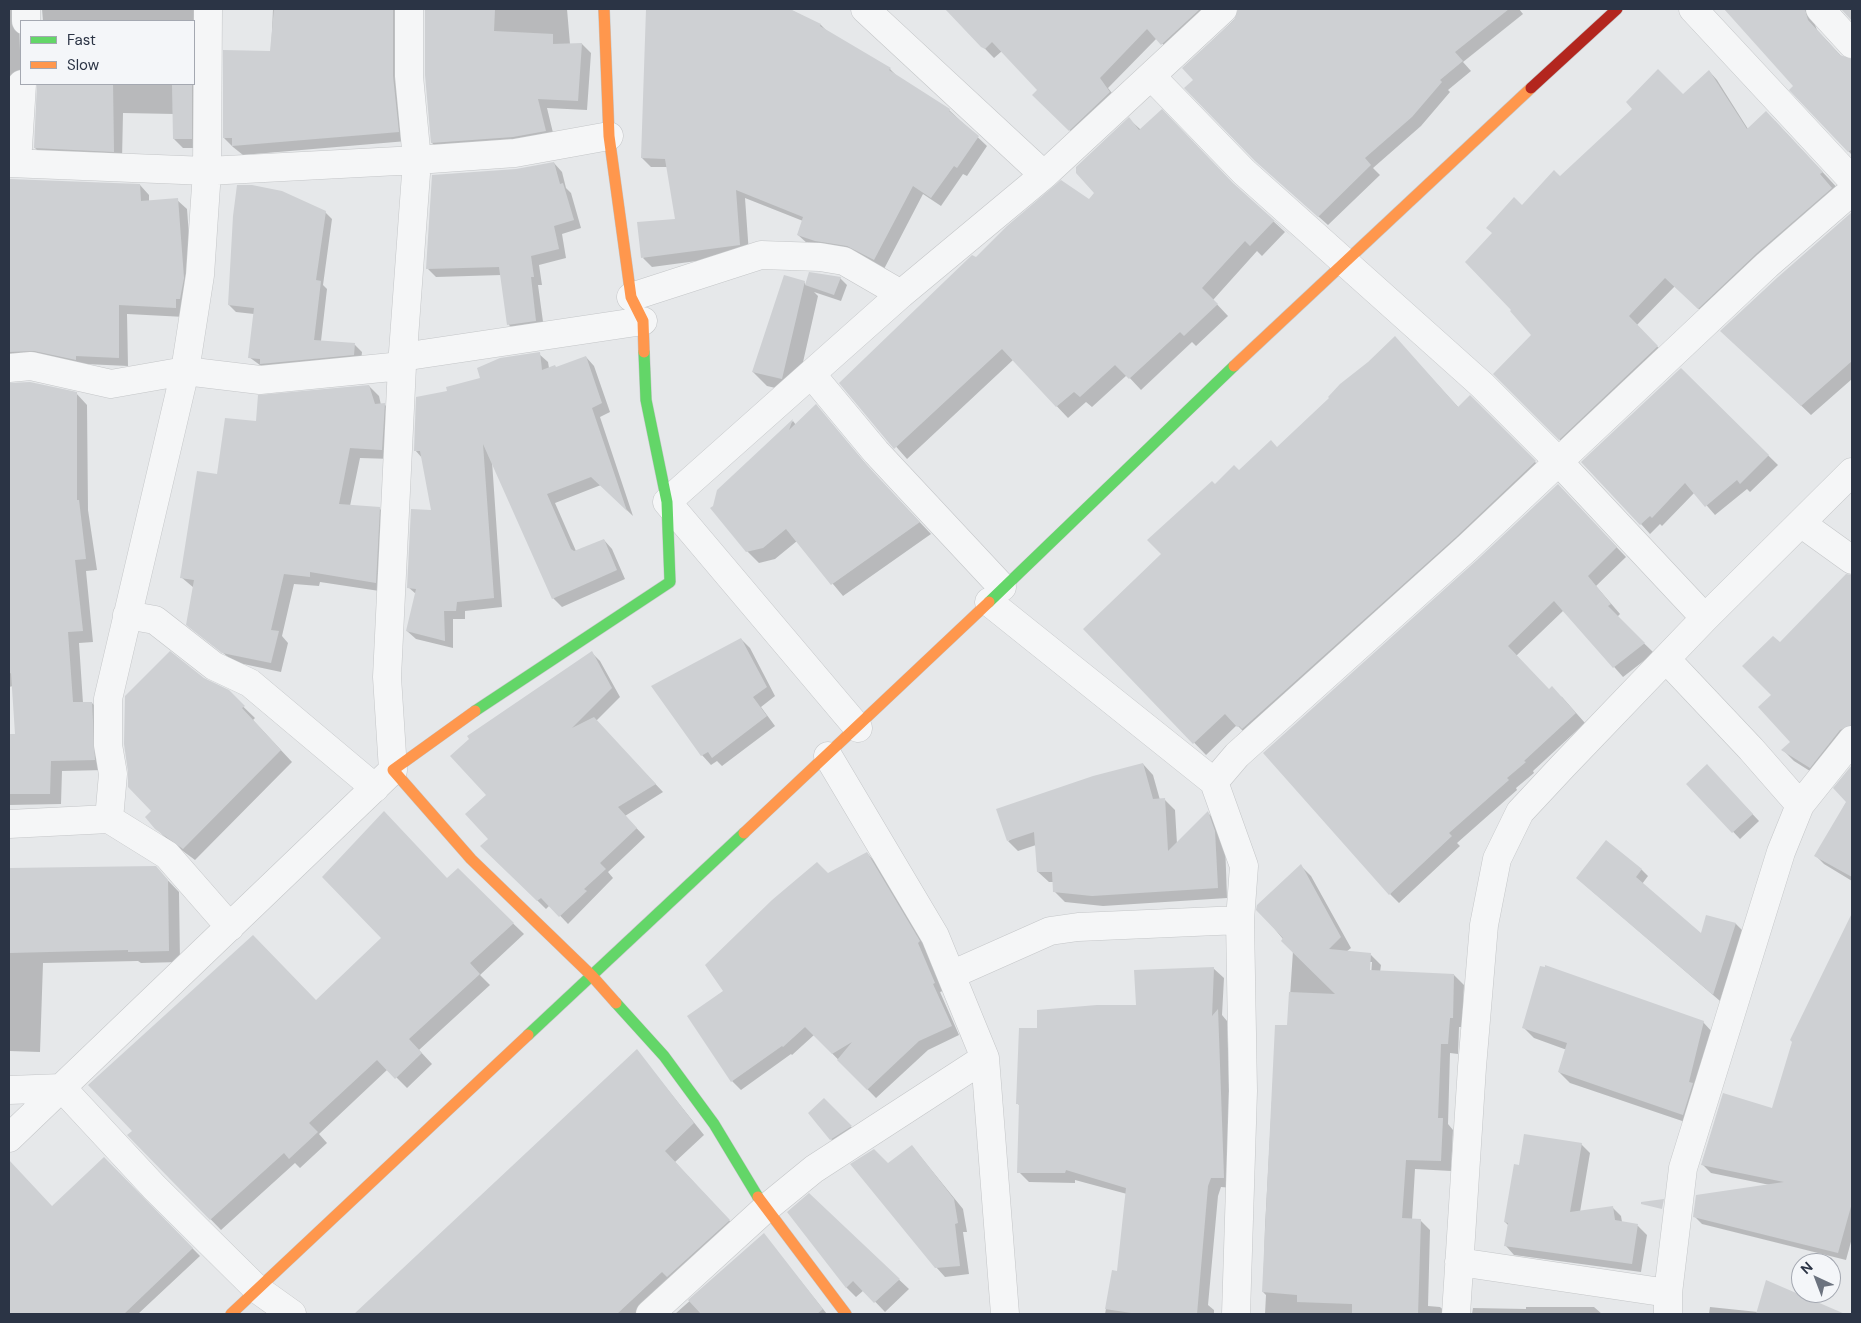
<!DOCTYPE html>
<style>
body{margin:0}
#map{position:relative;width:1861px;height:1323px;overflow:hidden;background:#e6e8ea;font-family:"DM Sans",sans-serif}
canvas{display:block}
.frame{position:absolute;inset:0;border:10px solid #2b3445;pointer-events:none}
.legend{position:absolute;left:20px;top:20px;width:175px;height:65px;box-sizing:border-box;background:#f4f6f9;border:1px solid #a4a8b1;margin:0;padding:6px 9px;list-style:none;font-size:15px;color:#2b3445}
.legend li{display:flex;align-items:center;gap:10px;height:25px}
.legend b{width:25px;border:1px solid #a4a8b1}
.north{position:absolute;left:1791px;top:1253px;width:50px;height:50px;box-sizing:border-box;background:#f4f6f9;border:1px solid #a4a8b1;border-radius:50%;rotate:317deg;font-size:14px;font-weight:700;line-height:20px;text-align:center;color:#2b3445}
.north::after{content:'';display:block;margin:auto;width:18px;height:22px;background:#6c737f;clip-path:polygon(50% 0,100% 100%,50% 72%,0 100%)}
</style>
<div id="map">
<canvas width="1861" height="1323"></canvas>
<div class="frame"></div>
<ul class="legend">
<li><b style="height:6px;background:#63d668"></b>Fast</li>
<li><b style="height:6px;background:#ff974d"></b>Slow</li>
</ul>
<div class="north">N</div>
</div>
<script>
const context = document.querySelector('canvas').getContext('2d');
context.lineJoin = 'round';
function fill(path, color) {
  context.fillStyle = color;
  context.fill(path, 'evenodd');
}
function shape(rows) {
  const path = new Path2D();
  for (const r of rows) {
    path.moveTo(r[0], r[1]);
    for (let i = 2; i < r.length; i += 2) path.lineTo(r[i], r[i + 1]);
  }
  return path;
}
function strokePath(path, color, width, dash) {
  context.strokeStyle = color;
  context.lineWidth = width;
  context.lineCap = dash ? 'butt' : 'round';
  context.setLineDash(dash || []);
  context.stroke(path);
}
fill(shape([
 [9,9,23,9,19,18,21,82,9,160],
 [42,9,205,9,200,148,183,148,174,139,174,114,123,113,122,160,44,157,35,148,39,84,194,84,194,21,43,21],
 [273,9,406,9,407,141,243,155,233,147,224,138,271,53],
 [426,9,567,9,570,44,582,44,591,53,587,110,547,108,555,141,442,152,432,143,426,75],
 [647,9,789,9,821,25,827,31,890,69,900,79,949,110,987,146,967,176,963,174,941,206,923,194,884,269,808,244,798,235,803,221,745,198,749,254,652,267,643,258,677,220,668,167,651,167,642,158],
 [967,9,1219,9,1171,53,1157,38,1108,88,1119,102,1079,139,1033,95,1038,90,1002,51,994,58,992,56,956,19],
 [1239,9,1519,9,1523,14,1463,62,1471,71,1448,90,1450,92,1421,126,1373,168,1380,175,1328,225,1266,170,1184,68,1239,15],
 [1742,9,1818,9,1814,22,1817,30,1842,57,1852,60,1852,155,1791,90,1795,86,1733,17],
 [1709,71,1717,80,1748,129,1775,121,1843,194,1707,317,1675,286,1636,326,1666,355,1568,448,1495,374,1533,335,1522,206,1560,177,1683,95],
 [1129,119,1141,130,1235,186,1285,232,1262,256,1257,251,1213,300,1228,316,1196,346,1192,342,1141,390,1127,375,1092,407,1086,402,1068,418,1013,360,907,459,840,383,976,258,1090,200,1096,193],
 [554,163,562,172,566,188,571,193,581,228,562,234,566,258,539,265,542,285,538,285,544,329,517,333,509,325,502,275,436,277,428,269,516,170],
 [9,180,140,185,149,195,149,202,177,200,187,209,193,288,185,317,127,314,128,366,85,364,9,366],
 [325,212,332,219,323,285,327,289,321,341,355,345,362,352,361,362,268,371,249,357,254,314,236,312,229,305],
 [1852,213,1852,379,1811,415,1732,340,1778,278],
 [840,278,847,285,841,301,814,292,818,296,796,393,767,386,753,372,804,282,806,285],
 [1395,338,1459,408,1470,397,1547,474,1250,738,1237,725,1206,755,1085,629,1163,554,1215,485,1277,448],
 [539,354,548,362,549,368,557,368,586,357,594,366,610,412,600,417,633,516,601,485,555,503,576,551,604,540,612,549,625,579,562,607,553,598,492,461,502,607,465,611,465,619,453,619,453,648,416,639,407,631,416,594,408,587,433,512,423,459,415,450,449,392],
 [1681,370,1778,465,1750,492,1747,489,1715,515,1695,492,1662,526,1660,524,1650,534,1641,524],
 [9,385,76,393,87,405,88,510,97,570,86,571,93,642,79,643,83,703,92,703,103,714,105,770,62,771,61,804,9,805,9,735,16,735,13,686,9,687],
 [369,386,379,396,381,405,384,404,394,414,392,459,360,458,350,506,379,508,389,518,386,592,320,582,319,586,294,584,282,636,288,643,281,672,234,662,188,624,194,588,181,577,218,475,257,422],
 [816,406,876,476,931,534,843,596,797,541,775,559,759,563,747,551,714,506,718,490,793,421,796,425],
 [1567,495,1626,557,1596,586,1620,614,1617,617,1654,653,1623,677,1564,610,1516,656,1549,691,1562,697,1585,723,1533,771,1534,773,1516,788,1517,790,1457,843,1460,846,1399,903,1390,894],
 [1846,575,1852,575,1852,642,1836,659,1852,674,1852,741,1821,778,1794,761,1783,750,1792,742,1773,695,1780,644],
 [741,639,750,648,775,696,761,707,775,726,722,766,717,761,711,765,702,755,653,686],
 [592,653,600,661,620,697,596,721,663,792,625,816,645,837,608,872,613,878,568,924,550,905,546,909,482,846,490,839,488,795],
 [228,692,255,718,253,720,292,762,195,860,168,840,156,828,153,811,130,772,125,744,125,701,126,697],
 [1143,764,1153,775,1160,800,1165,800,1175,810,1177,844,1208,813,1218,823,1225,842,1227,898,1103,906,1065,902,1055,892,1054,882,1049,882,1038,872,1036,845,1018,851,1008,841],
 [1851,768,1852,769,1852,881,1824,864,1816,856,1847,801],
 [1714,773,1759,821,1740,839,1688,784],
 [1606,842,1642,870,1648,876,1642,884,1702,935,1707,917,1736,924,1743,931,1720,1001,1585,885],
 [867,853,875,862,928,950,926,951,943,991,940,992,959,1035,928,1050,876,1098,814,1035,792,1055,791,1054,741,1090,732,1081,689,1016,724,991,828,874],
 [1301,866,1311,876,1351,948,1346,952,1371,955,1381,965,1380,972,1454,975,1464,985,1462,1027,1459,1027,1458,1054,1450,1053,1448,1124,1453,1130,1451,1171,1415,1169,1412,1220,1420,1220,1430,1230,1428,1306,1440,1307,1448,1314,1265,1314,1266,1295,1263,1292,1265,1227,1276,1026,1288,1027,1293,951,1258,909],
 [1369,962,1372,962,1371,976],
 [9,868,156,868,179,892,180,962,141,963,138,961,43,963,40,1052,9,1051],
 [458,870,524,934,480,975,490,985,419,1050,432,1064,407,1088,388,1069,319,1134,327,1143,300,1168,295,1163,221,1230,129,1135,317,1002],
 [1835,951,1852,960,1852,1238,1846,1260,1702,1224,1694,1216,1770,1185,1711,1173,1703,1165,1773,1110],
 [1213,968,1224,978,1222,1015,1227,1021,1233,1188,1221,1187,1218,1196,1208,1305,1214,1310,1214,1314,1105,1314,1113,1272,1118,1273,1127,1194,1075,1180,1075,1183,1029,1182,1019,1172,1020,1106,1018,1104,1038,1030,1137,1007],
 [1703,1022,1714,1034,1694,1125,1570,1083,1559,1072,1567,1050,1534,1038,1523,1027],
 [637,1051,704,1135,675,1162,739,1231,649,1314,357,1314],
 [824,1100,857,1133,838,1146,831,1139],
 [1581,1144,1590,1153,1580,1212,1613,1208,1621,1216,1622,1222,1638,1226,1647,1235,1641,1272,1514,1255,1506,1246,1509,1226,1505,1222,1520,1166],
 [912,1146,963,1209,967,1232,963,1232,969,1274,945,1277,936,1267,888,1165],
 [104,1158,200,1256,138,1314,9,1314,9,1164,10,1163,52,1207],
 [809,1195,909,1289,885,1312,864,1290,856,1297,846,1287],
 [764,1235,827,1314,675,1314],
 [1526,1307,1594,1307,1602,1314,1472,1314,1473,1308,1526,1309],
 [1710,1307,1758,1312,1820,1310,1818,1314,1709,1314]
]), '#0003');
fill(shape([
 [274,9,393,9,393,76,399,132,232,146,232,138,223,138,223,50,270,51],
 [425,9,495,9,494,31,553,34,553,44,582,43,578,101,538,99,546,131,513,137,431,143,425,75],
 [646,9,790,9,821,24,820,26,891,68,889,70,950,109,949,111,979,136,957,168,954,166,931,198,913,186,874,260,847,246,815,241,797,235,803,217,736,190,740,245,641,258,637,222,675,219,665,159,641,158],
 [945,9,1200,9,1161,45,1147,29,1100,78,1110,92,1069,131,1032,95,1037,90,992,42,985,49,981,47],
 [1238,9,1509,9,1455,52,1463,61,1440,80,1442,82,1412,117,1365,158,1371,165,1318,217,1255,161,1184,88,1193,80,1182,68,1234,20],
 [1724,9,1805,9,1808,20,1840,55,1852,59,1852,149,1848,152,1789,90,1793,86],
 [1841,9,1852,9,1852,21],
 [1658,69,1683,94,1709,70,1747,129,1766,111,1823,172,1820,174,1832,188,1757,253,1698,309,1665,278,1629,316,1658,346,1559,440,1493,374,1531,335,1510,311,1511,310,1465,262,1492,233,1486,228,1514,197,1522,205,1554,170,1560,176,1632,109,1626,102],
 [37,84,113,84,114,152,34,148],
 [172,84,192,84,192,139,173,139],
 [1162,109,1233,183,1295,239,1274,221,1250,246,1245,241,1202,288,1218,304,1184,336,1180,332,1129,379,1115,365,1080,397,1074,392,1056,407,1002,349,894,449,839,383,972,255,976,257,1007,226,1061,180,1089,199,1094,193,1076,173,1076,167,1129,117,1139,130],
 [554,162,560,184,563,183,574,220,554,226,559,249,531,256,534,277,531,277,536,321,507,325,499,267,426,269,432,175,516,169],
 [9,179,140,184,141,201,178,198,184,278,180,299,176,299,176,308,119,305,119,358,76,356,76,360,34,351,9,352],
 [237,185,252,185,282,191,326,211,316,280,321,281,314,340,355,343,354,355,260,364,260,359,248,358,254,308,228,305,233,216],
 [1852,212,1852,361,1801,406,1720,331,1778,277],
 [809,272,841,277,834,295,805,285],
 [784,275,805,281,782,379,752,372],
 [1395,336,1458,407,1470,395,1536,461,1456,537,1242,729,1239,726,1237,727,1225,714,1193,744,1083,629,1161,554,1147,540,1212,481,1215,484,1234,465,1239,470,1271,440,1277,447,1329,398,1328,397,1340,384,1368,362],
 [540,352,542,370,555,365,556,367,586,356,602,403,592,408,627,511,591,477,547,494,571,549,574,551,604,539,617,570,552,599,483,444,494,598,457,602,456,611,444,611,445,641,406,631,416,589,407,588,411,509,431,510,420,451,414,451,416,397,447,391,446,387,480,378,477,368,500,358],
 [1681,368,1769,455,1740,484,1737,480,1705,507,1685,483,1652,518,1650,516,1640,525,1581,462],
 [30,382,77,392,77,500,79,500,86,559,75,560,83,631,68,632,73,702,92,702,95,760,51,761,50,794,9,794,9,734,15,734,11,673,9,674,9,383],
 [369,385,375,404,385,403,382,450,350,448,339,504,380,507,376,583,310,572,310,577,284,574,271,630,279,631,271,663,222,653,186,625,194,580,180,578,197,471,217,474,225,418,256,421,258,395],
 [816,404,865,463,920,522,831,585,786,529,763,548,746,552,710,508,713,506,717,490,793,419,789,430],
 [1558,484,1617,547,1588,576,1611,604,1608,606,1645,643,1613,668,1554,601,1508,646,1549,689,1552,686,1576,713,1524,761,1526,762,1507,778,1509,780,1449,833,1452,836,1389,895,1263,753,1477,560],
 [1846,574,1852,575,1852,725,1840,730,1810,768,1781,750,1790,742,1758,707,1771,695,1742,666,1773,636,1780,642],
 [741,638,767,687,753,697,767,716,712,758,708,752,701,756,651,686],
 [170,651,204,678,229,690,245,706,242,708,281,750,183,849,155,829,145,817,151,811,128,787,128,772,124,744,125,696],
 [592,651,612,688,572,728,594,717,656,784,618,807,637,828,600,863,606,869,584,889,587,891,559,917,541,898,537,901,480,846,488,839,465,814,486,795,450,756,469,739,467,736],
 [1143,763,1153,799,1165,798,1168,851,1208,811,1215,831,1218,888,1092,896,1053,892,1052,872,1037,872,1034,832,1007,841,996,809,1093,776],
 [1707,764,1753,814,1732,833,1686,784],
 [1852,765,1852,877,1814,856,1846,802,1833,788],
 [384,811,447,878,458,868,514,923,470,963,480,974,409,1039,422,1053,395,1079,377,1060,309,1123,318,1132,289,1159,284,1153,210,1220,127,1135,132,1131,88,1085,253,935,316,1000,381,938,322,877],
 [1606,840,1642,869,1636,877,1701,933,1706,915,1736,923,1713,995,1576,878],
 [867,852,920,941,918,943,935,983,933,984,952,1026,919,1041,867,1090,837,1060,852,1042,832,1054,805,1027,783,1047,782,1046,731,1082,687,1016,723,991,705,965,772,900,817,862,828,873],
 [1301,864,1341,937,1329,949,1371,953,1370,970,1454,974,1453,1018,1450,1018,1448,1044,1441,1044,1438,1118,1443,1118,1441,1161,1406,1160,1402,1218,1421,1219,1418,1314,1352,1314,1352,1304,1297,1302,1297,1295,1262,1292,1275,1025,1287,1025,1289,992,1335,994,1281,941,1283,938,1256,910,1257,905],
 [156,866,168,880,169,951,128,952,128,950,9,953,9,868],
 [1852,913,1852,1203,1838,1253,1693,1217,1696,1195,1784,1182,1701,1165,1723,1093,1772,1108,1792,1042,1790,1040],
 [1545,965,1704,1021,1689,1082,1693,1083,1683,1115,1558,1072,1567,1043,1522,1028,1540,966,1545,967],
 [1214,967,1212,1016,1218,1009,1224,1178,1211,1178,1208,1186,1197,1314,1138,1314,1105,1309,1112,1270,1117,1271,1126,1188,1066,1170,1065,1173,1017,1173,1019,1104,1016,1104,1019,1028,1037,1028,1037,1010,1097,1005,1136,1005,1134,970],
 [637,1049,694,1123,665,1151,730,1220,667,1277,662,1272,617,1314,354,1314],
 [824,1098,852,1126,830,1140,808,1113],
 [1524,1134,1582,1143,1570,1212,1613,1206,1615,1220,1638,1224,1632,1264,1504,1246,1508,1223,1504,1222,1514,1164,1519,1165],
 [912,1145,954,1199,958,1223,955,1224,960,1266,935,1268,850,1164,874,1149,888,1163],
 [104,1157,193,1248,124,1314,9,1314,9,1160,52,1206],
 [809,1193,900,1279,874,1303,853,1281,846,1288,787,1212],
 [1664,1199,1662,1209,1641,1204,1641,1202],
 [764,1233,823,1309,817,1314,701,1314,688,1300],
 [1766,1280,1845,1314,1756,1314]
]), '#ced0d3');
const street = shape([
 [208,9,207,171,200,275,185,371,108,699,108,745,113,774,109,819,167,855,230,927],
 [865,9,1044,175],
 [1693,9,1852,180],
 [1820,9,1852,44],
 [26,21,26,9],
 [1151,76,1244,172,1482,385,1558,461,1705,618],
 [9,163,207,171,417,160,515,153,609,136],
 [17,163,22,84],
 [631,297,761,255,820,257,844,261,901,294],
 [402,357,643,321],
 [9,368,31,366,111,384,185,371,260,380,402,366],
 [812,375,876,452,1002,587],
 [1802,524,1852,560],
 [989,602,1214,782],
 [127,615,155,620,214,666,250,683,375,788],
 [1666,659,1751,749,1800,805,1781,852,1683,1168,1668,1293,1668,1314],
 [858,728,667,502,901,294,1044,175,1223,9],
 [828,756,935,936,985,1058,1005,1314],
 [1800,805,1852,740],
 [9,824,109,819],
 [951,975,1050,931,1078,927,1240,920],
 [9,1090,62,1088,154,1187,257,1289,292,1314],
 [9,1138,393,770,387,677,402,366,417,160,409,76,409,9],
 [1459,1262,1668,1293],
 [650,1314,765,1209,814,1169,985,1058],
 [1236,1314,1243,1091,1240,920,1244,866,1214,782,1237,755,1467,548,1767,265,1852,191],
 [1456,1314,1472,1067,1484,925,1497,859,1520,812,1562,767,1705,618,1852,472]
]);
const fast = shape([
 [989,602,1234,366],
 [475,711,670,582,667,502,646,400,644,352],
 [616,1003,664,1056,714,1124,758,1197],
 [528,1035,744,833]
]);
const slow = shape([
 [604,9,609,136,631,297,643,321,644,352],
 [1234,366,1531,88],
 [475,711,393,770,471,859,592,976,616,1003],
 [744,833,989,602],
 [758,1197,846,1314],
 [231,1314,528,1035]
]);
const jam = shape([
 [1531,88,1617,9]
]);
strokePath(street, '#c4c6c8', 29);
strokePath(fast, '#c4c6c8', 12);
strokePath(slow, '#c4c6c8', 12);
strokePath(jam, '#c4c6c8', 12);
strokePath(street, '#f5f6f7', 28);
strokePath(fast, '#63d668', 11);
strokePath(slow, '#ff974d', 11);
strokePath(jam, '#b3261e', 11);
</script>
